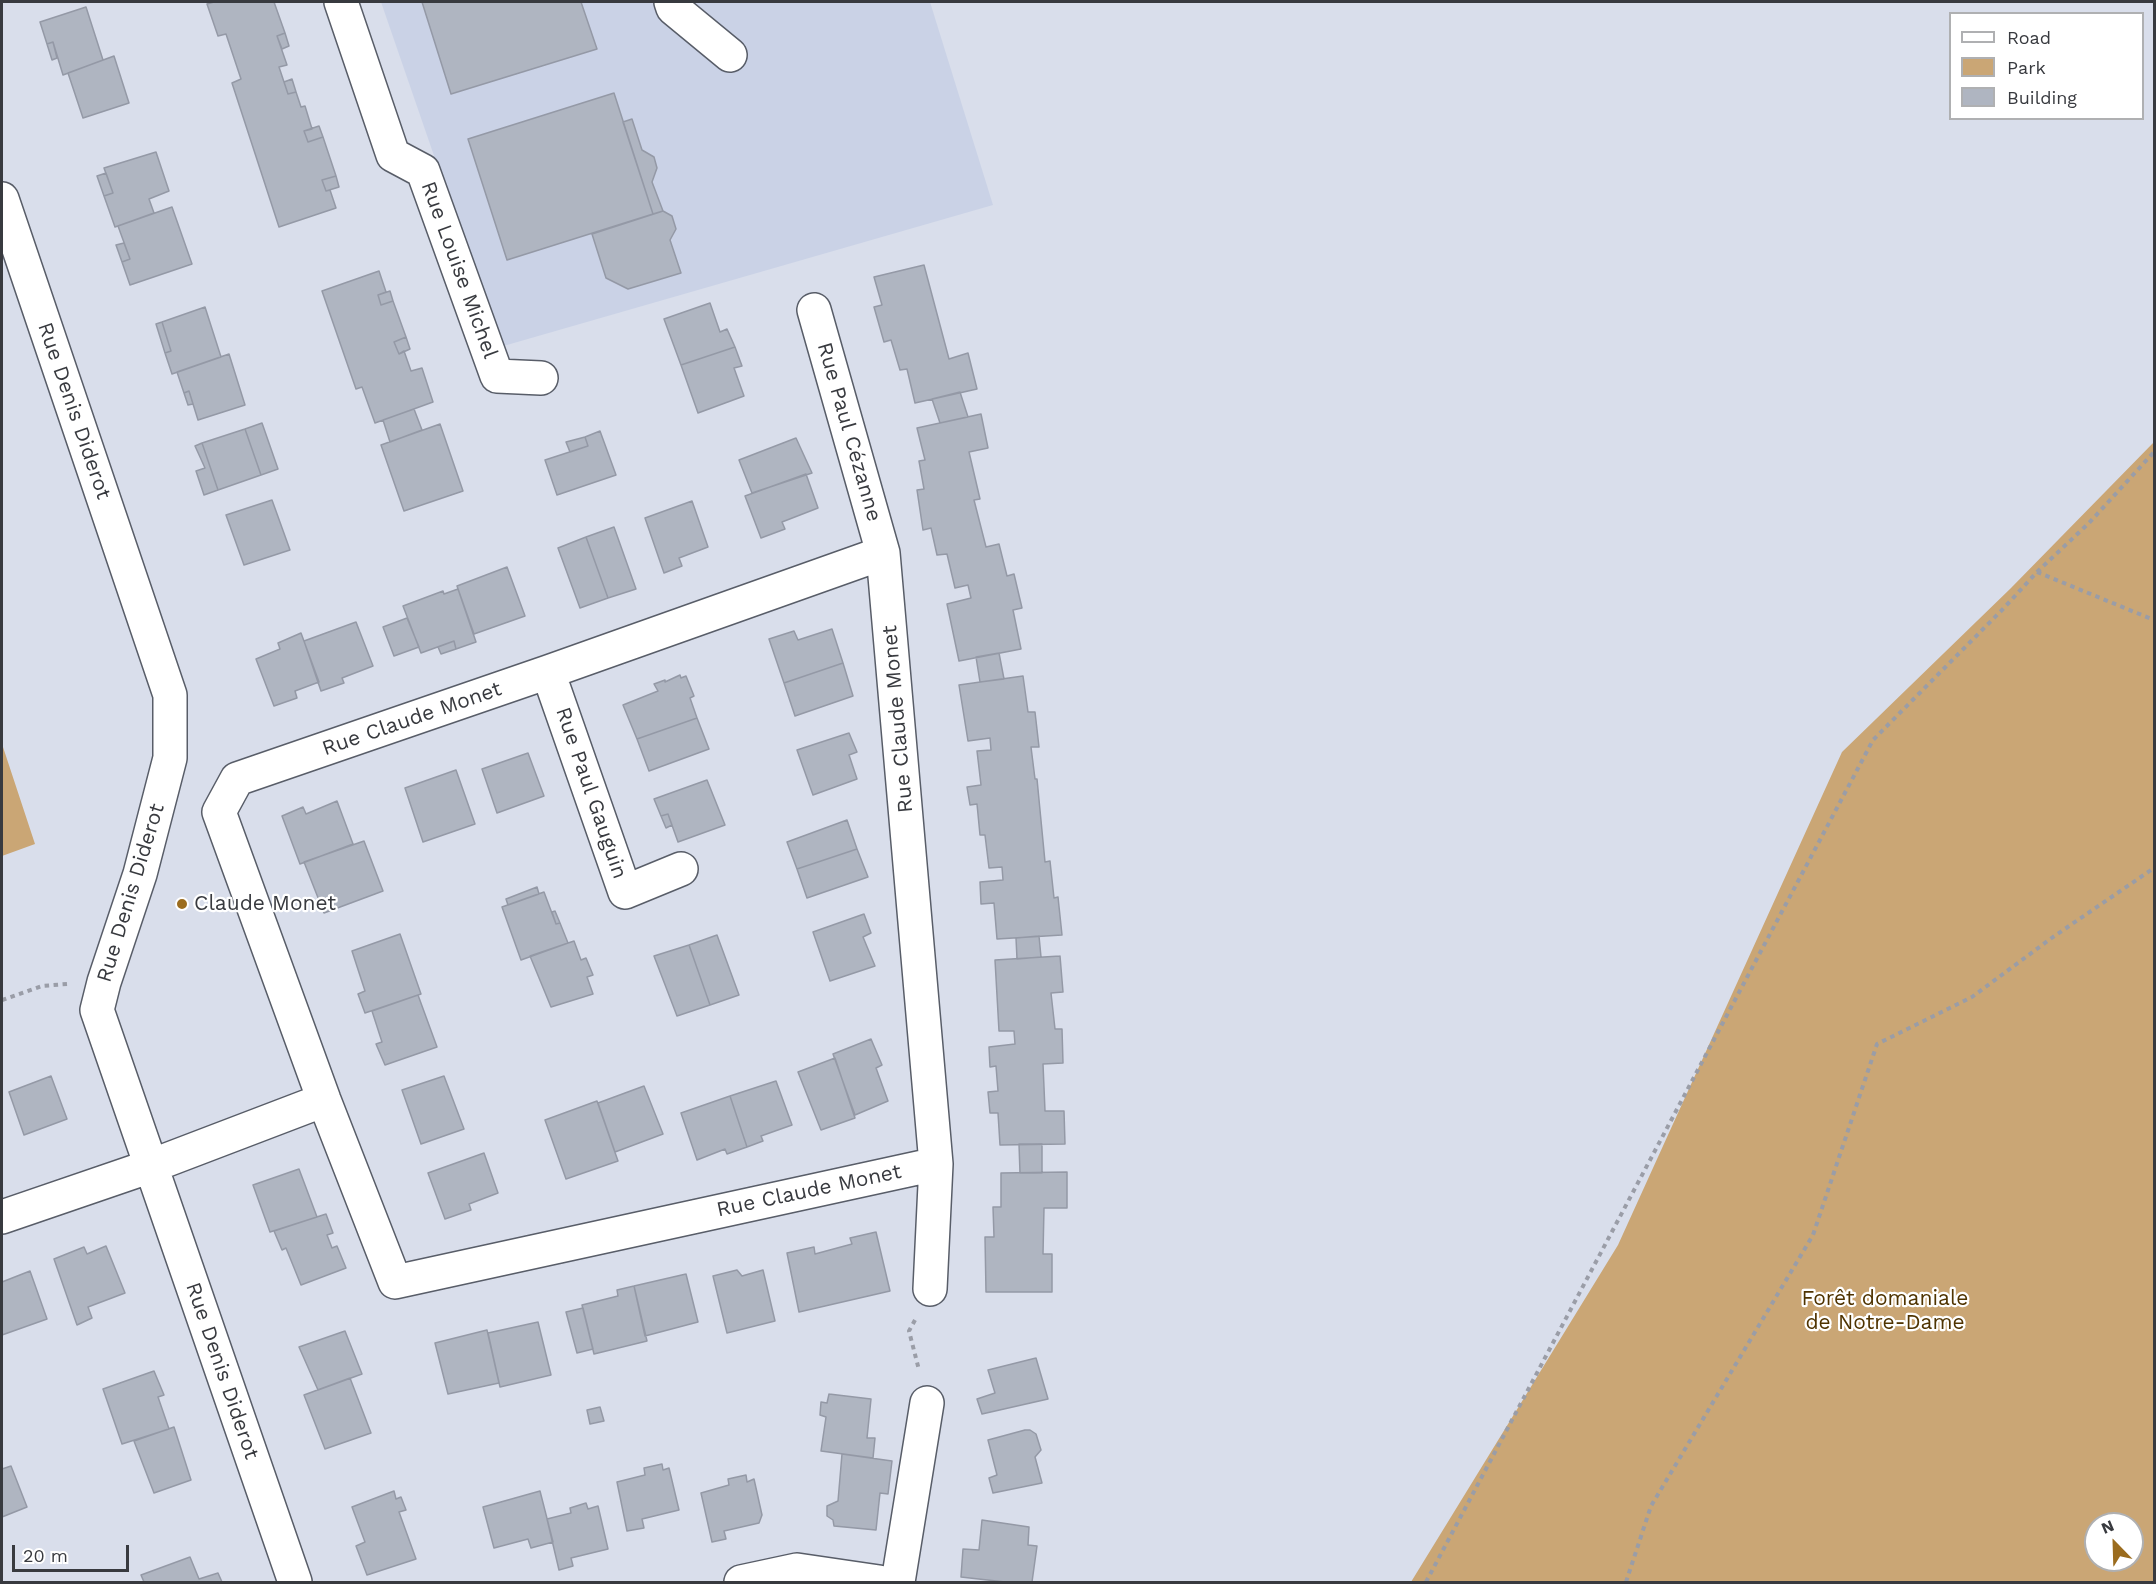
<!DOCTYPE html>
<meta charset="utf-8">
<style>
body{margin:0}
#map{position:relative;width:2156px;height:1584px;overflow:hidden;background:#d9deeb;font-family:"Work Sans",sans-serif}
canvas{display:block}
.frame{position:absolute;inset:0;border:3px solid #383a3f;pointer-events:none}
.legend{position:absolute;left:1949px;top:12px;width:195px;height:108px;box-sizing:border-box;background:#fff;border:2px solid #afb0b2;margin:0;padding:8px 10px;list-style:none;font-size:18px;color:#383a3f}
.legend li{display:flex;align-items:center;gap:12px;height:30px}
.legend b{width:30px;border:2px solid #afb0b2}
.north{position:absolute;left:2084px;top:1512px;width:60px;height:60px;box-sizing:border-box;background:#fff;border:2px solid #afb0b2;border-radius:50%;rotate:337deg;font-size:16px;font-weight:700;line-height:24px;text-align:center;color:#383a3f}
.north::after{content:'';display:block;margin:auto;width:21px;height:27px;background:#9b6c1e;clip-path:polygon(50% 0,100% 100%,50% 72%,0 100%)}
.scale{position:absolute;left:12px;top:1545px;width:117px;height:27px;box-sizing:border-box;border:3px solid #383a3f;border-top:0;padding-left:8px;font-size:18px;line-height:21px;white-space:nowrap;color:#383a3f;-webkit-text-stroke:4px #fff;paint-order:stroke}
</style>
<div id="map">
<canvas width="2156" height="1584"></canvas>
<div class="frame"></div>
<ul class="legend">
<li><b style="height:8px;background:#fff"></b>Road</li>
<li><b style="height:16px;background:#caa675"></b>Park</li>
<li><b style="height:16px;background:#afb5c1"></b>Building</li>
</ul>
<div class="north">N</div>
<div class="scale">20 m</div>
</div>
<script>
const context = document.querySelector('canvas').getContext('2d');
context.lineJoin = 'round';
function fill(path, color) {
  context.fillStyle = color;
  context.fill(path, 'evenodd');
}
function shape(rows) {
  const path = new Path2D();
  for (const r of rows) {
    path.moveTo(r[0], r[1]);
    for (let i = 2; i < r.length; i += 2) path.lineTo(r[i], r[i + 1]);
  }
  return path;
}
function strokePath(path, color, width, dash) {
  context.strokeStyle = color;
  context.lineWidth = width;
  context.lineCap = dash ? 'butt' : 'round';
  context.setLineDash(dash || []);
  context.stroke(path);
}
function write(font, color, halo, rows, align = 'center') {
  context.font = font + ' "Work Sans",sans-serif';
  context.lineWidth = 4.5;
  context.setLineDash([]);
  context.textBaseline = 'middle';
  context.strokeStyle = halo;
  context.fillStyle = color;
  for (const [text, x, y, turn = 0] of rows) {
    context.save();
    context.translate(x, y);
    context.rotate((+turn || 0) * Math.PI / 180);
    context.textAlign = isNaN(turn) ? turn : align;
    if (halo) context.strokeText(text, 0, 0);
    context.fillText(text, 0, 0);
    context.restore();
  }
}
fill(shape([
 [381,2,930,2,993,205,500,347]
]), '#cad2e6');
fill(shape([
 [2154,442,2154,1582,1411,1582,1618,1245,1842,752,2011,588],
 [2096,1524,2132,1524,2132,1560,2096,1560],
 [2,744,35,844,2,856]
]), '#caa675');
const building = shape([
 [214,2,274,2,285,33,277,36,287,65,279,67,288,94,296,92,301,107,305,106,312,129,304,131,308,142,323,137,336,176,322,180,326,191,330,190,336,208,279,227,232,83,241,79,226,34,218,36,207,4,214,2],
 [422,2,581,2,597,49,451,94,422,2],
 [86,7,103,60,63,75,53,42,47,44,40,22,86,7],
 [285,33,289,46,282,49,277,36,285,33],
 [53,42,57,58,52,60,47,44,53,42],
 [114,56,129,103,83,118,68,73,114,56],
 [292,79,296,92,288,94,284,82,292,79],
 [614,93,653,214,507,260,468,139,614,93],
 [632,119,642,150,654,157,657,168,652,182,663,211,653,214,623,122,632,119],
 [319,126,323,137,308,142,304,131,319,126],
 [156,152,169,191,149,199,154,213,115,227,104,196,113,193,104,168,156,152],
 [106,173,113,193,104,196,97,176,106,173],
 [336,176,339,187,326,191,322,180,336,176],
 [172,207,192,264,130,285,122,262,130,259,118,226,172,207],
 [663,211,672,216,676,229,670,240,681,273,628,289,606,278,592,234,663,211],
 [124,243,130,259,122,262,116,245,124,243],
 [924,265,949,359,968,353,977,389,915,403,907,369,900,370,891,340,884,342,874,307,882,305,874,277,924,265],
 [379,271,386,292,378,295,381,305,393,301,406,337,394,342,399,354,404,351,411,371,422,368,433,402,375,423,362,387,356,389,322,291,379,271],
 [390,291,393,301,381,305,378,295,390,291],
 [710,303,720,332,727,329,735,347,681,365,664,319,710,303],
 [205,307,221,357,172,374,165,353,171,351,162,322,205,307],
 [162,322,171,351,165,353,156,324,162,322],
 [406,337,410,349,399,354,394,342,406,337],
 [735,347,742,366,734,368,744,396,698,413,681,365,735,347],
 [229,354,245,405,198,420,189,391,184,393,177,372,229,354],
 [189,391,193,404,188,405,184,393,189,391],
 [960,392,968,417,940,423,932,399,960,392],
 [414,409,422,430,390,442,383,420,414,409],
 [981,414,988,448,969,452,980,499,974,500,986,547,999,544,1007,576,1014,574,1022,608,1013,610,1021,649,959,661,947,604,971,598,968,585,955,588,947,554,937,555,931,528,923,530,917,490,924,489,919,461,925,460,917,428,981,414],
 [262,423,278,469,261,475,245,429,262,423],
 [440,424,463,491,404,511,381,445,440,424],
 [245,429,261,475,218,490,202,443,245,429],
 [600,431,616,475,557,495,545,460,588,446,585,437,600,431],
 [585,437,588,446,570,452,566,442,585,437],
 [796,438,812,473,752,493,739,460,796,438],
 [202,443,218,490,204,495,196,471,205,468,195,446,202,443],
 [806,474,818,508,782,522,785,529,761,538,745,496,806,474],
 [272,500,290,550,244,565,226,515,272,500],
 [692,501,708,547,679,558,682,566,664,573,645,518,692,501],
 [614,527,636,589,608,598,586,537,614,527],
 [586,537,608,598,580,608,558,548,586,537],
 [507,567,525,616,474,634,457,586,507,567],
 [458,589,476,642,456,649,454,641,421,653,403,606,443,591,444,594,458,589],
 [407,618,419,647,394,656,383,627,407,618],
 [356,622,373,666,342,678,344,683,321,691,304,641,356,622],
 [832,629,843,663,784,683,769,639,794,631,798,640,832,629],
 [301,633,319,682,295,691,297,698,274,706,256,659,280,649,278,643,301,633],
 [454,641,456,649,441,654,438,647,454,641],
 [999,653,1004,679,980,682,976,657,999,653],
 [843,663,853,696,795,716,784,683,843,663],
 [680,675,681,678,686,676,694,696,690,698,697,718,637,739,623,705,658,691,654,684,665,680,665,682,680,675],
 [1023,676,1028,712,1035,712,1039,747,1031,747,1035,779,1037,779,1045,862,1050,861,1054,898,1058,897,1062,935,997,939,994,903,981,904,980,882,1003,880,1002,867,989,868,985,835,980,835,977,804,970,805,967,787,981,785,977,751,991,750,990,738,968,741,959,685,1023,676],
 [697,718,709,749,649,771,637,739,697,718],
 [849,733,857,752,849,755,857,779,813,795,797,750,849,733],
 [528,753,544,796,497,813,482,769,528,753],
 [456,770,475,824,423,842,405,788,456,770],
 [707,780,725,825,678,842,668,814,661,816,654,799,707,780],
 [337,801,353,844,300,864,282,816,303,807,306,814,337,801],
 [668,814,672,825,666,828,661,816,668,814],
 [847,820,857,849,797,869,787,842,847,820],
 [364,841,383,891,324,913,304,862,364,841],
 [857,849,868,877,807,898,797,869,857,849],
 [537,887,539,894,508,905,506,899,537,887],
 [544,892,556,924,560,923,568,943,521,960,502,907,544,892],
 [555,911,560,923,556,924,552,912,555,911],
 [864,914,871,933,863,937,875,966,830,981,813,932,864,914],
 [400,934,421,994,365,1013,358,994,365,991,352,951,400,934],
 [717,935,739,995,710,1005,689,945,717,935],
 [1039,936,1041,957,1017,959,1016,938,1039,936],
 [574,941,581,960,586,958,593,975,587,977,593,994,551,1007,530,956,574,941],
 [689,945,710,1005,677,1016,654,956,689,945],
 [1060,956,1063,992,1051,993,1055,1029,1062,1029,1063,1063,1043,1064,1045,1111,1064,1111,1065,1144,1000,1145,998,1113,990,1113,988,1092,998,1091,996,1066,990,1067,989,1047,1015,1044,1014,1031,999,1031,995,960,1060,956],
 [418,995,437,1047,385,1065,376,1044,382,1042,372,1011,418,995],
 [871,1039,882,1065,876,1068,888,1101,855,1115,833,1054,871,1039],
 [835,1058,855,1118,821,1130,798,1072,835,1058],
 [51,1076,67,1119,24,1135,9,1092,51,1076],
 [444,1076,464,1129,421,1144,402,1090,444,1076],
 [776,1081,792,1125,761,1136,763,1141,747,1147,730,1096,776,1081],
 [644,1086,663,1134,615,1152,598,1103,644,1086],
 [730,1096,747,1147,727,1154,725,1149,697,1160,681,1113,730,1096],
 [597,1101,618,1161,566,1179,545,1120,597,1101],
 [1019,1144,1042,1144,1042,1173,1020,1173,1019,1144],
 [484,1153,498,1193,469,1204,471,1210,445,1219,428,1173,484,1153],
 [299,1169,317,1217,270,1232,253,1185,299,1169],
 [1067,1172,1067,1208,1044,1208,1043,1254,1052,1254,1052,1292,986,1292,985,1237,994,1237,993,1207,1001,1207,1001,1173,1067,1172],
 [326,1214,333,1233,327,1235,332,1248,337,1246,346,1268,301,1285,286,1248,282,1250,274,1231,326,1214],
 [876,1232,890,1291,799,1312,787,1253,814,1247,815,1254,852,1244,850,1238,876,1232],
 [106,1246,125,1293,88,1307,92,1318,77,1325,54,1259,84,1247,87,1254,106,1246],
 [737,1270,742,1276,763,1270,775,1321,727,1333,713,1276,737,1270],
 [30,1271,47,1319,2,1335,2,1282,30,1271],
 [686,1274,698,1322,645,1336,634,1286,686,1274],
 [634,1286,647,1341,594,1354,582,1305,618,1296,617,1290,634,1286],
 [583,1308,593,1349,577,1353,566,1312,583,1308],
 [538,1322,551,1375,500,1387,488,1333,538,1322],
 [487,1330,499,1383,448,1394,435,1343,487,1330],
 [345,1331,362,1374,318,1390,299,1347,345,1331],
 [1036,1358,1048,1399,982,1414,977,1399,995,1393,988,1370,1036,1358],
 [154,1371,164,1395,158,1397,169,1429,122,1444,103,1389,154,1371],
 [350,1378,371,1433,325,1449,304,1395,350,1378],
 [829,1394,871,1399,867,1438,875,1438,873,1458,821,1451,826,1417,820,1415,821,1402,827,1403,829,1394],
 [600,1407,604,1421,590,1424,587,1410,600,1407],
 [174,1427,191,1480,154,1493,134,1441,174,1427],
 [1025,1430,1030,1430,1036,1434,1041,1450,1035,1457,1042,1483,993,1493,989,1478,997,1475,988,1440,1025,1430],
 [842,1454,892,1461,888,1494,880,1493,876,1530,834,1526,833,1520,827,1516,827,1506,838,1501,842,1454],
 [662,1464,663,1470,669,1468,679,1510,642,1519,644,1528,627,1531,617,1482,645,1475,644,1468,662,1464],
 [11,1466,27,1507,2,1517,2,1469,11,1466],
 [746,1475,747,1482,754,1479,762,1515,759,1523,724,1531,726,1539,712,1542,701,1493,729,1485,728,1479,746,1475],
 [394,1491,396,1499,401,1497,406,1510,399,1512,416,1559,367,1575,356,1546,365,1542,352,1507,394,1491],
 [540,1491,553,1542,531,1548,528,1539,494,1548,483,1507,540,1491],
 [586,1503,588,1509,598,1506,608,1549,571,1558,573,1566,559,1570,547,1519,571,1513,570,1508,586,1503],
 [982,1520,1029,1527,1028,1545,1037,1546,1032,1582,1005,1582,961,1577,963,1549,979,1550,982,1520],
 [190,1557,199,1579,218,1573,222,1582,144,1582,141,1575,190,1557]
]);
fill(building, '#afb5c1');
strokePath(building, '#9499a6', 1.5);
const minor = shape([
 [341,2,393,155,423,171,497,376,541,378],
 [671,2,673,8,730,55],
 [2,199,170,695,170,758,140,874,104,982,97,1010,295,1582],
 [814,310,883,553],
 [548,672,625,892,681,869],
 [2,1217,151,1166,324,1100],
 [930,1289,936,1164,883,553,548,672,237,779,219,812,324,1100,395,1282,936,1164],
 [741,1582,797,1570,879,1582],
 [898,1582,927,1403]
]);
strokePath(minor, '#585d68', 36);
strokePath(shape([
 [2037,572,2154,620],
 [2,1000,42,986,67,984],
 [915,1320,909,1331,919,1370],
 [1426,1582,1873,740,2003,609,2037,572,2089,523,2154,452],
 [1626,1582,1651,1506,1813,1235,1877,1044,1972,997,2053,937,2154,868]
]), '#9a9da7', 4, [4.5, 4.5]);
strokePath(minor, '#fff', 33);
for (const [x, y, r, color] of [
 [182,904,6,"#9b6c1e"]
]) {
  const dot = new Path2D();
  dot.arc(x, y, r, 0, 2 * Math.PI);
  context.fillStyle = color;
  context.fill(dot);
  strokePath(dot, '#fff', 2);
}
write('21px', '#383a3f', '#fff', [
 ["Rue Louise Michel",459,270,70],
 ["Rue Denis Diderot",74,411,71],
 ["Rue Paul Cézanne",849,432,74],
 ["Rue Claude Monet",412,719,-19],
 ["Rue Claude Monet",898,719,-95],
 ["Rue Paul Gauguin",591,793,71],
 ["Rue Denis Diderot",131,893,-73],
 ["Rue Claude Monet",809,1191,-12],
 ["Rue Denis Diderot",222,1371,71]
]);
write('21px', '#383a3f', '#fff', [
 ["Claude Monet",194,904]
], 'left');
write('21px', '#4f3300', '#fff', [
 ["Forêt domaniale",1885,1299],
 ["de Notre-Dame",1885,1323]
]);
</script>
